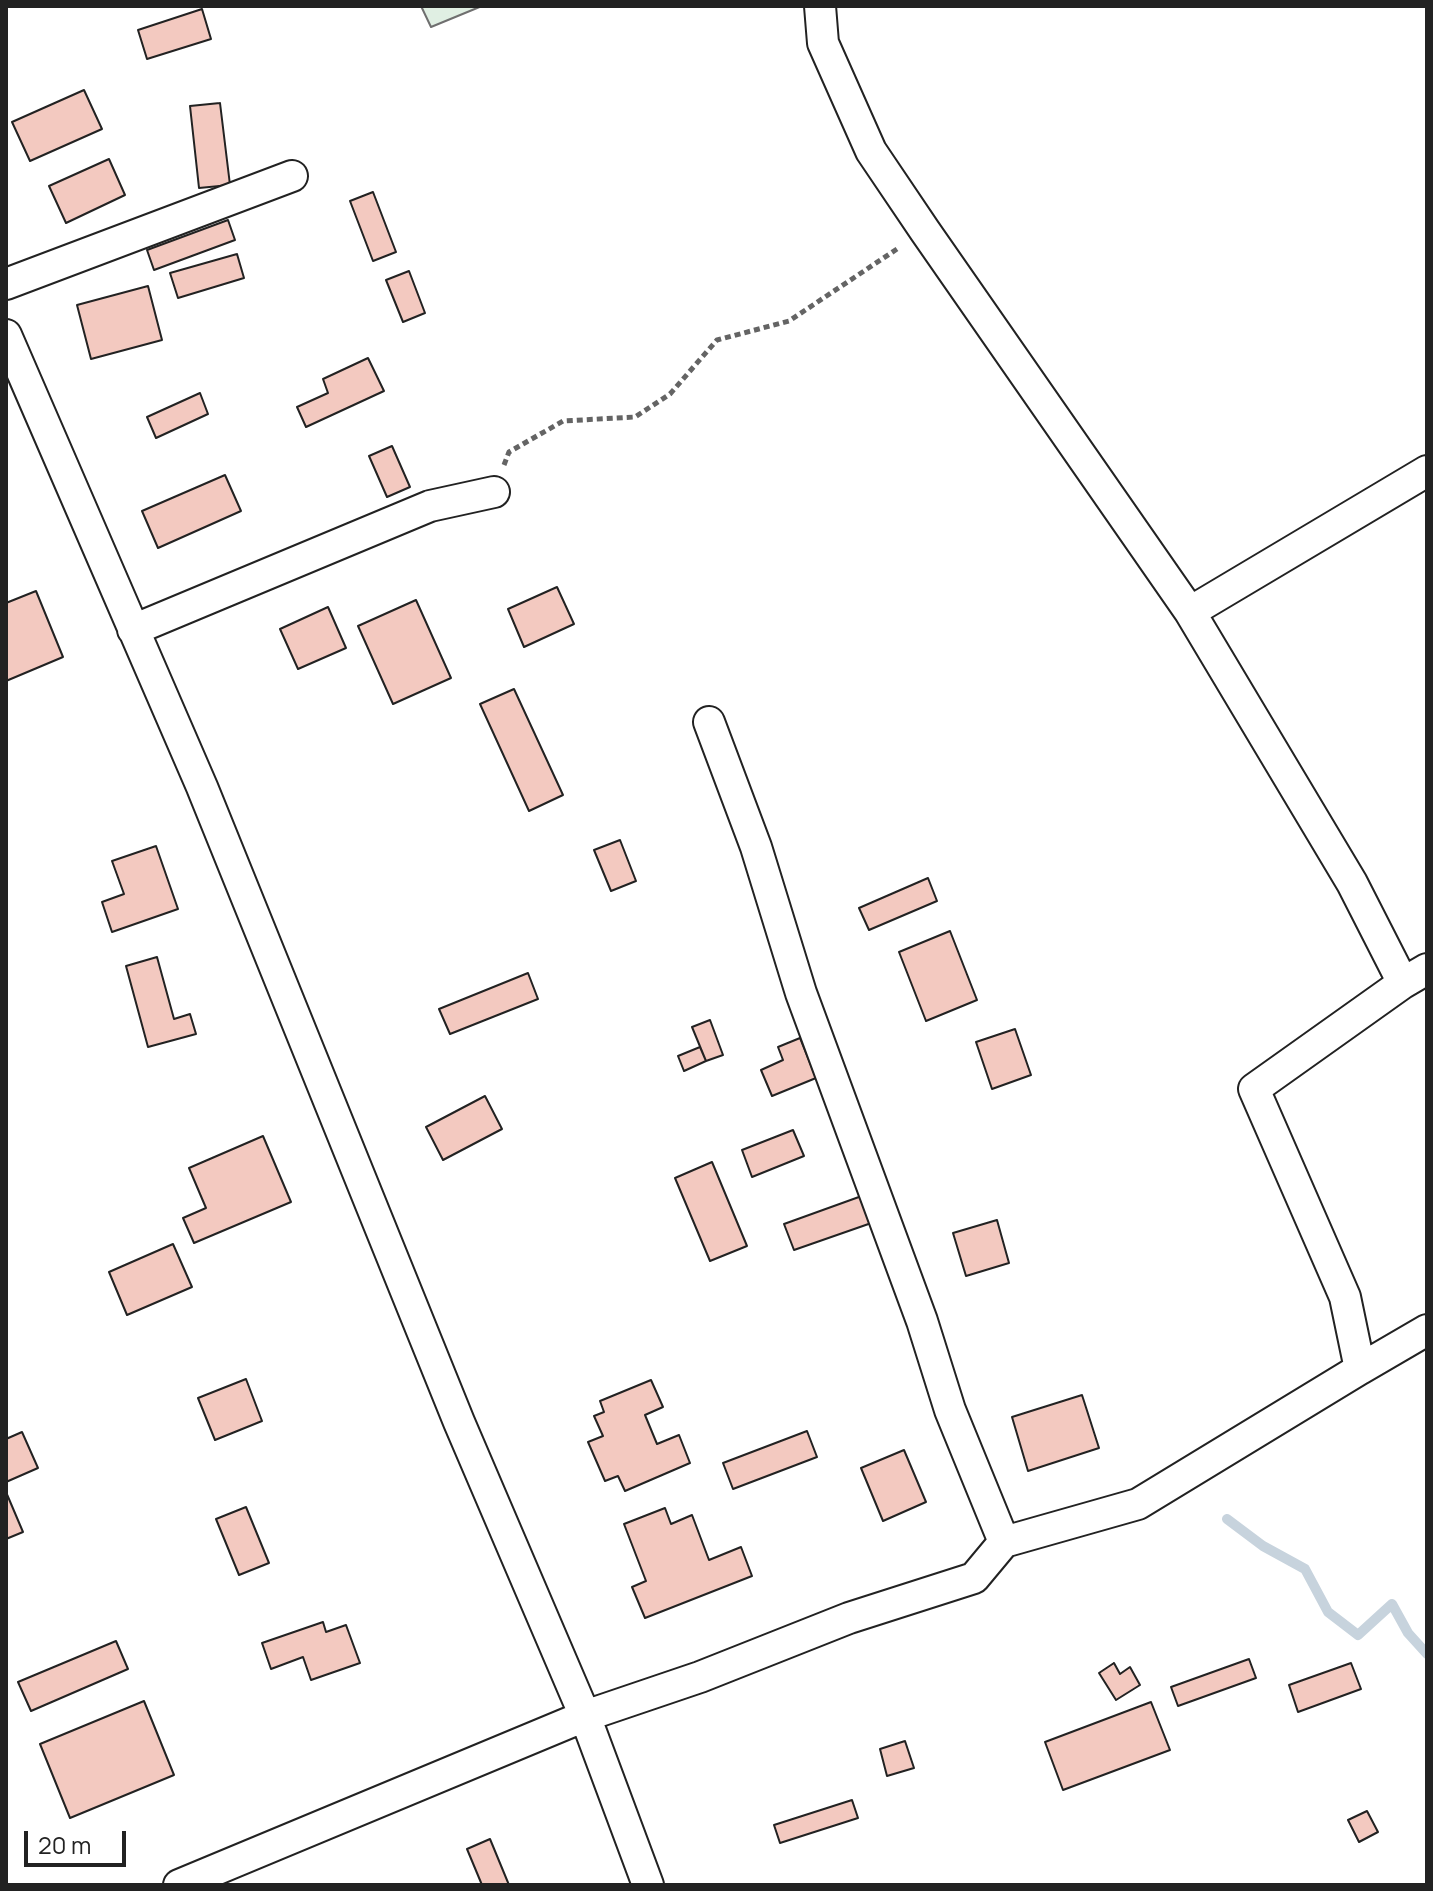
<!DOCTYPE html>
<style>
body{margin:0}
#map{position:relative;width:1433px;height:1891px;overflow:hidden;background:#fff;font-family:Manrope,sans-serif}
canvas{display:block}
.frame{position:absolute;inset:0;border:8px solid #222;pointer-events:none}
.scale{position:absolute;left:24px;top:1831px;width:102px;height:36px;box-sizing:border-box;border:4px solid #222;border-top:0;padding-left:10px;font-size:24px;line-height:28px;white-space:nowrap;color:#222;-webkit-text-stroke:6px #fff;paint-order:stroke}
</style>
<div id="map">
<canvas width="1433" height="1891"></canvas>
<div class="frame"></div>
<div class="scale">20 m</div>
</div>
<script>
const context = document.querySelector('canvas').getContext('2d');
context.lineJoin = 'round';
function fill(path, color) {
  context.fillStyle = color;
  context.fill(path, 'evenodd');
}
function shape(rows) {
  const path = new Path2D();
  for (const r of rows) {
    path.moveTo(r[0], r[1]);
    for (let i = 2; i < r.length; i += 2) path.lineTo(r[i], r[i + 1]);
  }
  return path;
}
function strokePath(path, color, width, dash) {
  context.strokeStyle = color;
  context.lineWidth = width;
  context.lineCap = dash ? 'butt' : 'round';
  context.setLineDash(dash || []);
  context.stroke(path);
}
const green = shape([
 [421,6,482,6,431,27,421,6]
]);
fill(green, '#e0efe3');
strokePath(green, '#6f6f6f', 2);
strokePath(shape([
 [1227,1519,1263,1546,1305,1569,1328,1612,1358,1635,1392,1604,1408,1633,1427,1654]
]), '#c7d3dd', 10);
const building = shape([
 [202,9,211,39,147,59,138,30,202,9],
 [84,90,102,129,30,161,12,122,84,90],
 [220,103,230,185,199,188,190,106,220,103],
 [109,159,125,195,66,223,49,186,109,159],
 [373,192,396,252,373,261,350,201,373,192],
 [228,220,235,240,154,270,147,250,228,220],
 [237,254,244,278,178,298,170,273,237,254],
 [409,271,425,313,403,322,386,280,409,271],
 [148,286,162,340,91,359,77,305,148,286],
 [368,358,384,391,306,427,297,407,328,393,323,379,368,358],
 [200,393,208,414,156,438,147,417,200,393],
 [392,446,410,487,387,497,369,456,392,446],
 [225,475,241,511,158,548,142,511,225,475],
 [557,587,574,624,524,647,508,609,557,587],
 [36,591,63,657,6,681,6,603,36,591],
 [416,600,451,678,393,704,358,626,416,600],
 [328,607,346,648,298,669,280,629,328,607],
 [514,689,563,795,529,811,480,704,514,689],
 [620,840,636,881,611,891,594,850,620,840],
 [156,846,178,909,112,932,102,902,124,894,112,861,156,846],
 [928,878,937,901,869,930,859,908,928,878],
 [950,931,977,1000,926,1021,899,952,950,931],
 [157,957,174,1019,190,1014,196,1034,148,1047,126,966,157,957],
 [528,973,538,999,450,1034,439,1009,528,973],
 [710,1020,723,1055,706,1061,692,1027,710,1020],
 [1015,1029,1031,1075,992,1089,976,1042,1015,1029],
 [800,1038,816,1078,772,1096,761,1070,783,1060,778,1047,800,1038],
 [700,1047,706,1061,684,1071,678,1056,700,1047],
 [485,1096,502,1129,443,1160,426,1127,485,1096],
 [793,1130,804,1156,752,1177,742,1150,793,1130],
 [263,1136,291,1202,194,1243,183,1218,206,1208,189,1168,263,1136],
 [712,1162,747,1246,710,1261,675,1178,712,1162],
 [870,1193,880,1220,794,1250,784,1224,870,1193],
 [997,1220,1009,1263,966,1276,953,1233,997,1220],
 [173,1244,192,1287,127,1315,109,1272,173,1244],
 [246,1379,262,1421,215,1440,198,1398,246,1379],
 [651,1380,663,1407,645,1415,657,1444,679,1435,690,1463,625,1491,618,1476,605,1481,588,1442,603,1436,594,1416,604,1412,600,1401,651,1380],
 [1082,1395,1099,1448,1028,1471,1012,1417,1082,1395],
 [807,1431,817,1457,733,1489,723,1463,807,1431],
 [22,1432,38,1468,6,1482,6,1439,22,1432],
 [904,1450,926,1502,883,1521,861,1468,904,1450],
 [6,1492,23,1532,6,1539,6,1492],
 [246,1507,269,1563,239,1575,216,1519,246,1507],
 [665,1508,671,1524,692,1515,709,1560,741,1547,752,1576,645,1618,632,1587,646,1581,624,1524,665,1508],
 [323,1622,326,1632,346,1625,360,1663,311,1680,303,1657,271,1669,262,1643,323,1622],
 [116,1641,128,1669,31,1711,18,1682,116,1641],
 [1249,1659,1256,1678,1178,1706,1171,1687,1249,1659],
 [1114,1663,1120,1674,1130,1667,1140,1685,1116,1700,1099,1673,1114,1663],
 [1351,1663,1361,1689,1298,1712,1289,1685,1351,1663],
 [144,1701,174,1775,70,1818,40,1744,144,1701],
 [1151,1702,1170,1750,1063,1790,1045,1742,1151,1702],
 [905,1741,914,1768,887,1776,880,1749,905,1741],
 [852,1800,858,1818,780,1843,774,1825,852,1800],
 [1367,1811,1378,1832,1359,1842,1348,1820,1367,1811],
 [490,1839,509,1885,482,1885,467,1849,490,1839]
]);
fill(building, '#f3c9c0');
strokePath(building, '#222', 2);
const minor = shape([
 [6,284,292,176],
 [6,335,202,787,459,1422,585,1716,648,1885],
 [1190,612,1427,471],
 [133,630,430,506,494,492],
 [709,722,756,847,801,993,922,1321,950,1410,1004,1542],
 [1403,983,1427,969],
 [1360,1369,1427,1330],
 [179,1885,585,1716,700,1677,849,1618,974,1578,1004,1542,1138,1504,1360,1369,1345,1297,1254,1089,1403,983,1352,883,1190,612,925,231,871,151,823,43,820,6]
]);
strokePath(minor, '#222', 34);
strokePath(shape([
 [504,465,509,452,563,421,635,417,670,394,717,340,789,321,900,247]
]), '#646464', 5, [6, 4]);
strokePath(minor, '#fff', 30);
</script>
